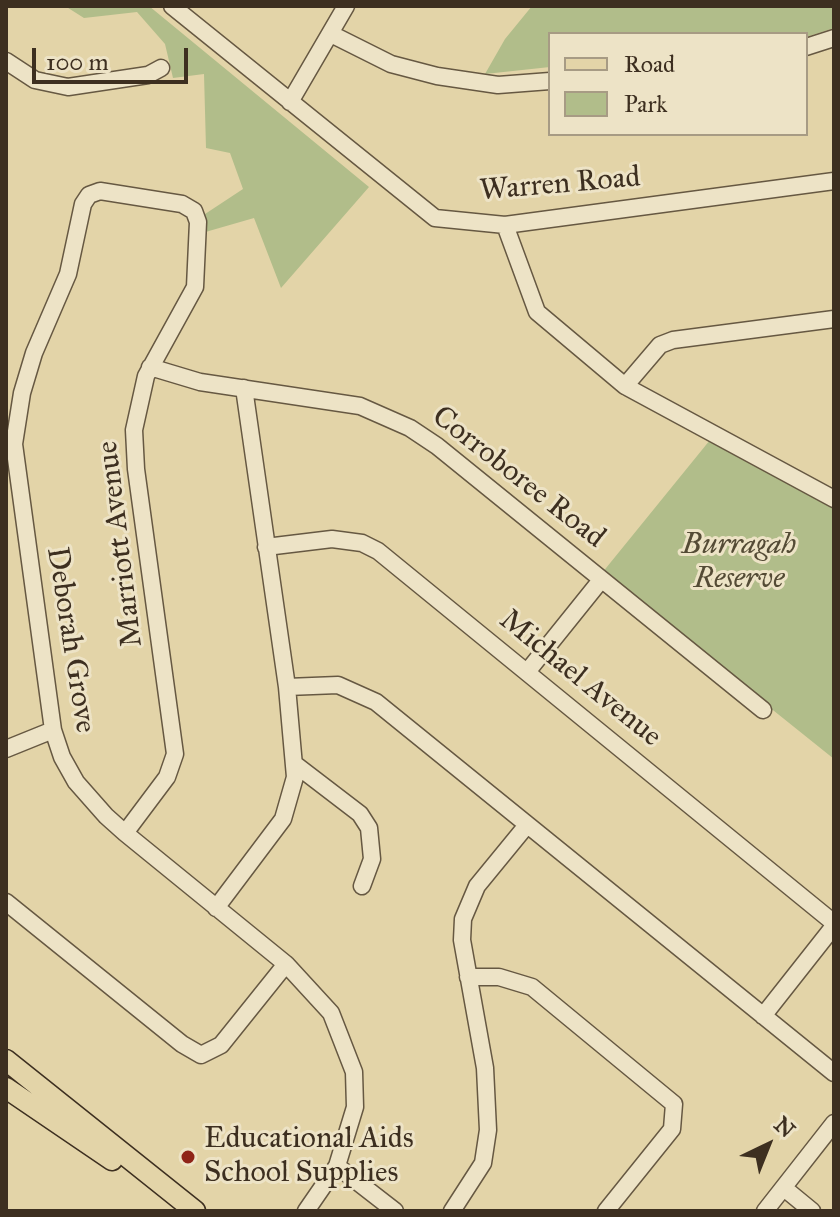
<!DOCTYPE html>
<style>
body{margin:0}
#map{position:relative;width:840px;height:1217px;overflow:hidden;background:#e3d4a8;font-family:"IM FELL Great Primer",serif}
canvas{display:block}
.frame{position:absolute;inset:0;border:8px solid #3d2f20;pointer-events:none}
.legend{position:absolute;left:548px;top:32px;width:260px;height:104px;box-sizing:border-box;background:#ede3c6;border:2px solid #a79b84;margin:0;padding:10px 14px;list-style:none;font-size:24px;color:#3d2f20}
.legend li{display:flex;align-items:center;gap:16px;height:40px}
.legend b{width:40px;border:2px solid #a79b84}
.north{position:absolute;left:728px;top:1105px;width:80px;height:80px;-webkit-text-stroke:6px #ede3c6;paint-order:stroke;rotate:43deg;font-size:22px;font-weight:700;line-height:32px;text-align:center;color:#3d2f20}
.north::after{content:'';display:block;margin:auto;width:28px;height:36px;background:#3d2f20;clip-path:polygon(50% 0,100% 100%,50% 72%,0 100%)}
.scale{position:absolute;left:32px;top:48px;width:156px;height:36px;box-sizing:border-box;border:4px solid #3d2f20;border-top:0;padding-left:10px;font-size:24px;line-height:28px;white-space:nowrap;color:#3d2f20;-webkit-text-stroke:6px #ede3c6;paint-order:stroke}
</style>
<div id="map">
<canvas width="840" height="1217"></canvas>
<div class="frame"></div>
<ul class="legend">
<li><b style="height:10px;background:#e3d4a8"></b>Road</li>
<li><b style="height:22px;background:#b1bd8a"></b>Park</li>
</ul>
<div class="north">N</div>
<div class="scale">100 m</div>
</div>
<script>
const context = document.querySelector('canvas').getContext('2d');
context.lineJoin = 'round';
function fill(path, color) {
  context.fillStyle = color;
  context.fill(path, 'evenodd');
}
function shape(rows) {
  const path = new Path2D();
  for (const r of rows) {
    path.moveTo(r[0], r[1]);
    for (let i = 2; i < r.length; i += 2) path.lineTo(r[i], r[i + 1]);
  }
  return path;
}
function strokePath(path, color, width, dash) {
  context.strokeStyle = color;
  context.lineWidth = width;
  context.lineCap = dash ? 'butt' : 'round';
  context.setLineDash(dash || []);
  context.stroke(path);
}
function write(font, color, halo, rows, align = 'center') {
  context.font = font + ' "IM FELL Great Primer",serif';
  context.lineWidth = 6;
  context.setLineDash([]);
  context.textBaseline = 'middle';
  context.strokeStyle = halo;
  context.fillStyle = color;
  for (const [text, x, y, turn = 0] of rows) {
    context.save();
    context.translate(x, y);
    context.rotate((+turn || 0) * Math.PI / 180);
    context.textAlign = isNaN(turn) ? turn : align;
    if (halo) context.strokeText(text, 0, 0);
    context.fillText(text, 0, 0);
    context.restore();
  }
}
fill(shape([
 [65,6,149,6,369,187,281,288,254,218,202,233,202,216,243,189,230,153,206,148,204,74,173,78,165,44,137,12,84,18],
 [532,6,834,6,834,28,806,37,806,34,550,34,550,67,485,74,505,39],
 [710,440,834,508,834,759,602,573]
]), '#b1bd8a');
const minor = shape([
 [172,6,435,218,505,225,834,181],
 [331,34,391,64,437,76,498,85,550,81],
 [806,47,834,38],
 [6,61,35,80,68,87,148,75,161,68],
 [290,102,346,6],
 [505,225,537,312,625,386,834,499],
 [150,367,200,382,360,406,410,428,437,446,763,710],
 [625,386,660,345,673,340,834,319],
 [266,547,332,539,362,543,378,551,834,923],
 [527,672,601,580],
 [287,687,338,685,376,702,834,1073],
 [6,749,53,730],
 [296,765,360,814,369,828,372,859,362,886],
 [125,833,167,777,175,754,136,469,134,430,146,376,195,287,198,222,194,211,182,204,100,191,89,195,83,204,68,274,34,353,22,393,14,444,53,730,62,757,76,782,106,816,125,833,286,964,331,1013,354,1072,355,1107,337,1166,306,1211],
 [6,902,182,1044,201,1055,221,1045,286,964],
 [216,908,283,819,295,777,287,687,244,388],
 [468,977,499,977,532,987,674,1104,672,1129,606,1211],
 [763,1016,834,926],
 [337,1166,395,1211],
 [784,1188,812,1211],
 [452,1211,483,1163,488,1130,485,1068,462,940,463,919,477,886,527,825],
 [765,1211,834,1123]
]);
const major = shape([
 [6,1060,195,1211],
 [6,1088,112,1160]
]);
strokePath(minor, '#665842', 19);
strokePath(major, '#3d2f20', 23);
strokePath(minor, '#ede3c6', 16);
strokePath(major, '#e3d4a8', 20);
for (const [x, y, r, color] of [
 [188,1157,8,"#8f2418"]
]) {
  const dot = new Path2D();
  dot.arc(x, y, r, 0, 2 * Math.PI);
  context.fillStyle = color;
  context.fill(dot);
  strokePath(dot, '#ede3c6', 3);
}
write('30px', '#3d2f20', '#ede3c6', [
 ["Warren Road",560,185,-5],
 ["Corroboree Road",518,478,38],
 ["Marriott Avenue",121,544,-97],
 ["Deborah Grove",70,640,81],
 ["Michael Avenue",580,679,39]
]);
write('italic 30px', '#544b35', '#ede3c6', [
 ["Burragah",739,546],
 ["Reserve",739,580]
]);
write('30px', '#3d2f20', '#ede3c6', [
 ["Educational Aids",204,1140],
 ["School Supplies",204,1174]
], 'left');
</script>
